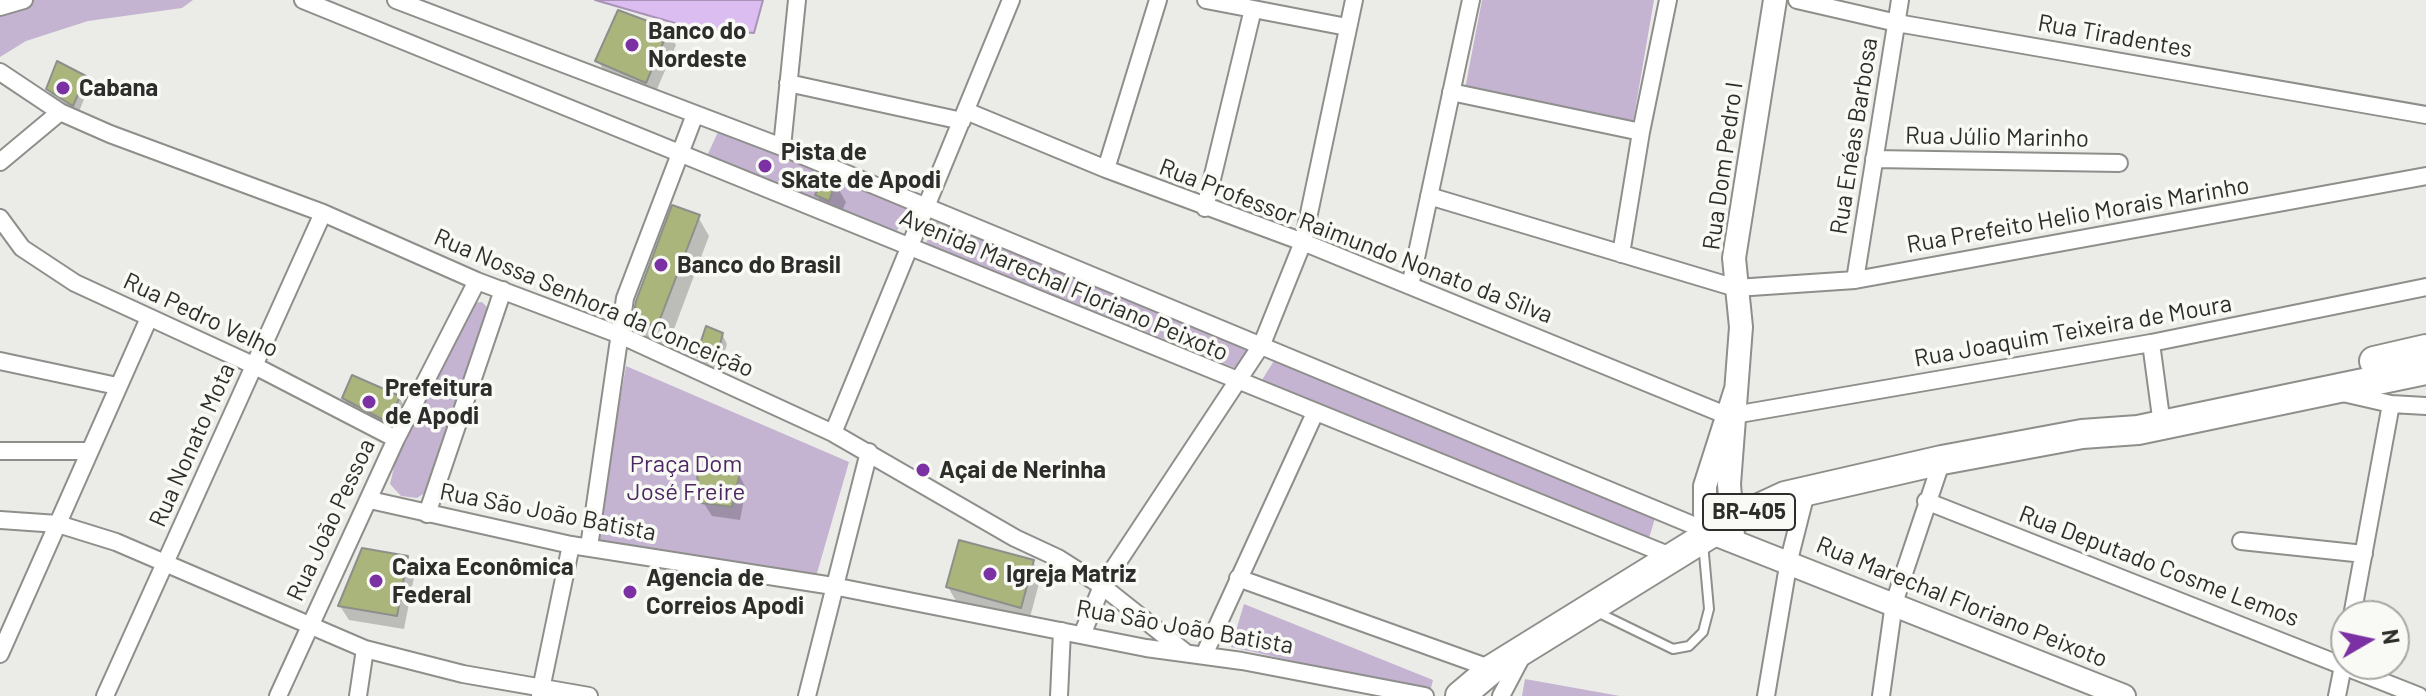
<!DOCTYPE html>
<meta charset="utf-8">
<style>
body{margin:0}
#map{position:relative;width:2426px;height:696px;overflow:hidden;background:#ebece8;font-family:Barlow,sans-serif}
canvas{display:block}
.north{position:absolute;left:2330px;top:600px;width:80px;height:80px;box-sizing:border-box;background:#f9faf5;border:2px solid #a7a8a4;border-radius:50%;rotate:81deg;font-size:22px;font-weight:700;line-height:32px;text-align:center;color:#2d2d2b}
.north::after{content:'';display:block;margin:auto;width:28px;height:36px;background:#7b30a3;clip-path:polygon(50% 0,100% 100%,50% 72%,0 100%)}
</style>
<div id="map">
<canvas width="2426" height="696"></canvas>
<div class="north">N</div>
</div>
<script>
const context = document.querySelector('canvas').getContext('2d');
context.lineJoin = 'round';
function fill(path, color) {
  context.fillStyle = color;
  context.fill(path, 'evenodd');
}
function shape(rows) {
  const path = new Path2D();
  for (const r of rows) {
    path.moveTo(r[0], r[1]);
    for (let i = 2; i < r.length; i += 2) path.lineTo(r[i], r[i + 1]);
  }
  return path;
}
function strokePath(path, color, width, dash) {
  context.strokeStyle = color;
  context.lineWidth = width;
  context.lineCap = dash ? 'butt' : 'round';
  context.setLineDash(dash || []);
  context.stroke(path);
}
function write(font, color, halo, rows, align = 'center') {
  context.font = font + ' Barlow,sans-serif';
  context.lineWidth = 7;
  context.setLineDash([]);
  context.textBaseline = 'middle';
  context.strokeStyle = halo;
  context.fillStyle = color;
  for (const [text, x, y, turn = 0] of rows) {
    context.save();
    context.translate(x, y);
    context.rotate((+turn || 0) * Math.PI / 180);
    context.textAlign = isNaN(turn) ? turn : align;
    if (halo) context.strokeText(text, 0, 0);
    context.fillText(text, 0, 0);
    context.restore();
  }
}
fill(shape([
 [0,0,193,0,182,8,88,21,26,41,0,57],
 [1482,0,1654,0,1632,128,1464,94],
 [718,132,908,206,897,231,706,158],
 [936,222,1250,349,1238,369,926,243],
 [482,302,489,309,429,490,417,498,401,496,390,484,395,463,472,303],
 [1277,356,1656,515,1649,538,1260,383],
 [626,366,849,462,815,580,595,540],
 [1244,604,1433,680,1430,692,1231,647],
 [1525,679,1620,696,1522,696]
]), '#c5b3d2');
const water = shape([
 [595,0,763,0,754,33,692,28,595,0]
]);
fill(water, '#dcbdf1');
strokePath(water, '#a892b6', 2);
fill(shape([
 [668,31,676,45,654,96,606,75,598,60],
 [84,77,89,87,78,114,53,98,48,89],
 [835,183,846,202,839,218,828,214,817,195],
 [698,217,709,236,668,345,646,337,635,318],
 [722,334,727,344,719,371,703,365,698,356],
 [399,397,407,411,397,436,352,413,344,398],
 [738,473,746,488,740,520,712,516,703,502],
 [406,558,415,572,404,629,349,620,340,606],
 [1033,562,1041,576,1029,621,956,601,948,587]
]), '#0003');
const building = shape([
 [618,10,669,29,646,83,595,61,618,10],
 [57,61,86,76,73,106,46,89,57,61],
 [824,177,836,182,829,201,815,195,824,177],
 [672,205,700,215,657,327,633,318,636,301,672,205],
 [706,326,723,333,715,363,696,356,706,326],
 [352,375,400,396,389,423,342,398,352,375],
 [713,457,740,472,732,507,701,503,697,475,713,457],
 [959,540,1034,560,1021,608,946,587,959,540],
 [362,548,408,556,397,616,338,606,362,548]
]);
fill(building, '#aab57b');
strokePath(building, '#8e8f8b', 2);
const lane = shape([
 [1597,612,1673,649,1689,646,1703,632,1709,609,1703,543]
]);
const street = shape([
 [303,0,1673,557],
 [396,0,782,147,1712,533],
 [1206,0,1347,27],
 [1797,0,1897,23,2426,115],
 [0,7,24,0],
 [0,72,60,112,110,134,323,213,477,281,620,335,833,433,1015,538,1058,558,1102,586,1185,652],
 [788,83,962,121],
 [1451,92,1641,132],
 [966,111,1106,169,1303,242,1728,416,2151,343,2426,287],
 [782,147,797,0],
 [1874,159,2119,163],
 [0,162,60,112],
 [1106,169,1158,0],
 [1429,196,1736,288,1855,280,2426,176],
 [1205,208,1253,9],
 [0,218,22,248,75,283,253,365,396,439],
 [1621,254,1641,132,1668,0],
 [1855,280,1900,0],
 [1410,286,1471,0],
 [2151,343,2162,425],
 [0,361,117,386],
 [2343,393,2391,404,2426,406],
 [833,433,1011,0],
 [0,451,90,451],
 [370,500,571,545,833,586,1146,648,1242,661,1425,696],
 [1926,501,2419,696],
 [427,514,503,290],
 [0,520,58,524,116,542,365,649,463,674,589,696],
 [2241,541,2364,554],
 [589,547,625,298,694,117],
 [1238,578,1492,669],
 [2352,616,2391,404],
 [1082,635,1102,586,1262,344,1303,242,1354,0],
 [0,654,149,318],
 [1204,655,1315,413],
 [540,694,571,545],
 [105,696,323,213],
 [278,696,396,439,477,281],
 [358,696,365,649],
 [807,696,869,452],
 [1059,696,1062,631],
 [1501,696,1522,656],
 [1766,696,1789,560,1807,489],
 [1881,696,1894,603,1942,460],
 [2337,696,2346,651]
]);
const secondary = shape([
 [1736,389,1705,486,1705,514,1712,533,2124,696],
 [1733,536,1729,484,1741,327,1734,258,1775,0]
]);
const highway = shape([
 [2374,361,2426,349],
 [1460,696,1492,669,1731,521,1785,496,1942,460,2082,434,2138,430,2426,370]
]);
strokePath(lane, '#8e8f8b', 12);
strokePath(street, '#8e8f8b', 20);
strokePath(secondary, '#8e8f8b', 26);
strokePath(highway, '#8e8f8b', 32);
strokePath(lane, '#fff', 8);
strokePath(street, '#fff', 16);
strokePath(secondary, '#fff', 22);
strokePath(highway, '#fff', 28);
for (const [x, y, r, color] of [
 [632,45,8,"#7b30a3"],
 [63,88,8,"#7b30a3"],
 [765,166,8,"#7b30a3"],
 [661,265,8,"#7b30a3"],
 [369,402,8,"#7b30a3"],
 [923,470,8,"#7b30a3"],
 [990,574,8,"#7b30a3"],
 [376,581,8,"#7b30a3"],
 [630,592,8,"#7b30a3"]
]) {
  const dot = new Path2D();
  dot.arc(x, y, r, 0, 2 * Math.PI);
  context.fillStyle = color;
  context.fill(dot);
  strokePath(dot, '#f9faf5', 3);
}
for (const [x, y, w] of [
 [1749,512,92]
]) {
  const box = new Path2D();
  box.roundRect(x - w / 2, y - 18, w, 36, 6);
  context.fillStyle = '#f9faf5';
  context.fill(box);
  strokePath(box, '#2d2d2b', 2);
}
write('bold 22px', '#2d2d2b', null, [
 ["BR-405",1749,512]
]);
write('bold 24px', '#2d2d2b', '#f9faf5', [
 ["Banco do",648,31],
 ["Nordeste",648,59],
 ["Cabana",79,88],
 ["Pista de",781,152],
 ["Skate de Apodi",781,180],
 ["Banco do Brasil",677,265],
 ["Prefeitura",385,388],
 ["de Apodi",385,416],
 ["Açai de Nerinha",939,470],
 ["Caixa Econômica",392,567],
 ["Federal",392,595],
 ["Igreja Matriz",1006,574],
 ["Agencia de",646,578],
 ["Correios Apodi",646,606]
], 'left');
write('24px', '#2d2d2b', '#f9faf5', [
 ["Rua Tiradentes",2115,36,10],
 ["Rua Enéas Barbosa",1854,136,-81],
 ["Rua Júlio Marinho",1997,137,1],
 ["Rua Dom Pedro I",1723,166,-82],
 ["Rua Prefeito Helio Morais Marinho",2078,215,-10],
 ["Rua Professor Raimundo Nonato da Silva",1356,241,21],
 ["Avenida Marechal Floriano Peixoto",1064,285,23],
 ["Rua Nossa Senhora da Conceição",594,303,23],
 ["Rua Pedro Velho",201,315,25],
 ["Rua Joaquim Teixeira de Moura",2073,331,-10],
 ["Rua Nonato Mota",192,445,-66],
 ["Rua São João Batista",548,512,11],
 ["Rua João Pessoa",331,520,-65],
 ["Rua Deputado Cosme Lemos",2159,566,21],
 ["Rua Marechal Floriano Peixoto",1962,602,22],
 ["Rua São João Batista",1185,627,10]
]);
write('24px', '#4c2563', '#f9faf5', [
 ["Praça Dom",686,464],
 ["José Freire",686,492]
]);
</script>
